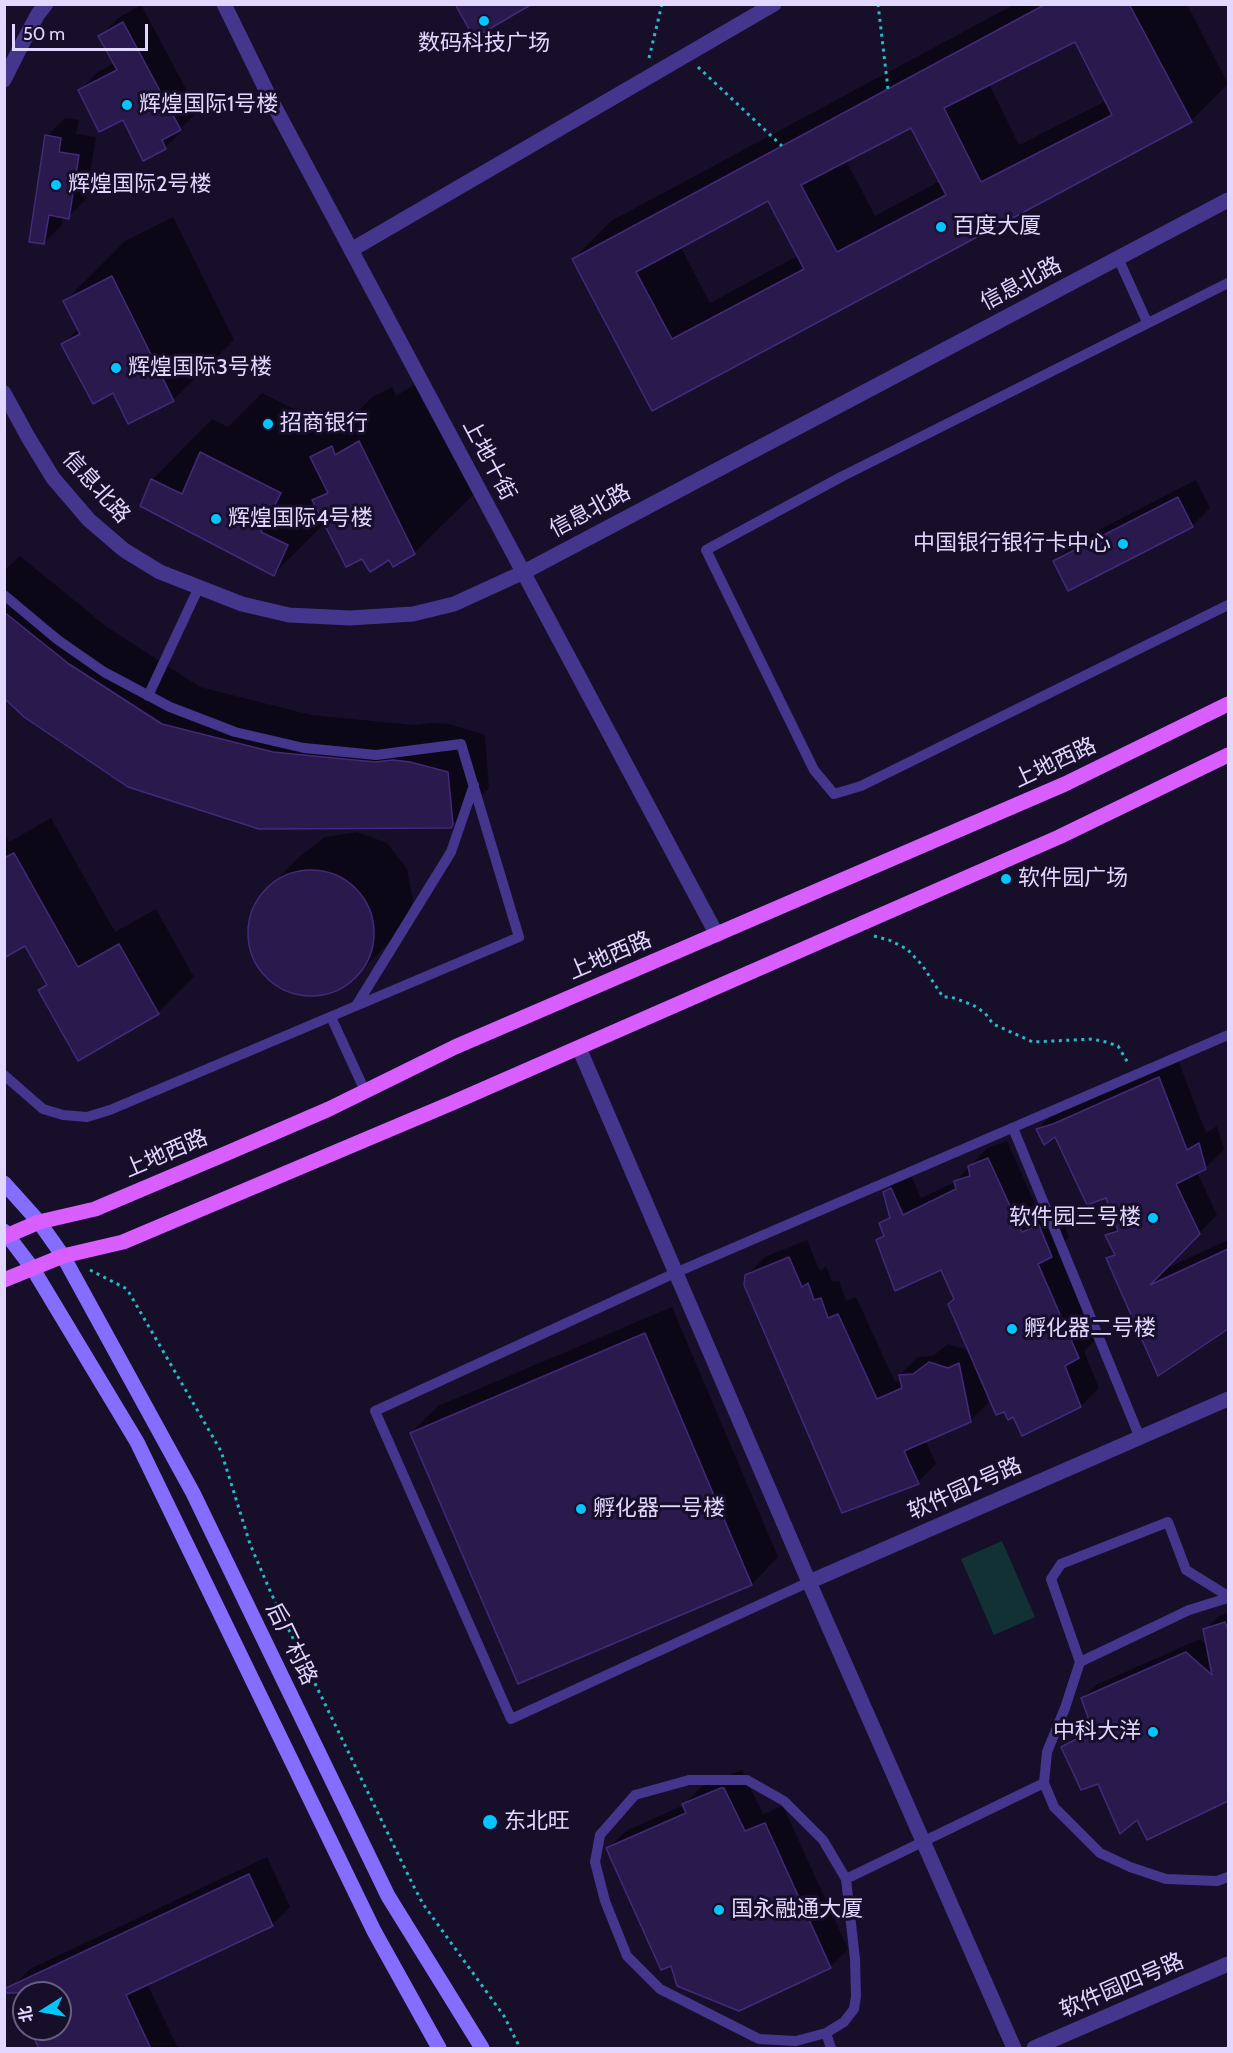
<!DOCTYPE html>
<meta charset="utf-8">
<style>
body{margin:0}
#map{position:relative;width:1233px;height:2053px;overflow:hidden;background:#170e2a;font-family:Cabin,"Noto Sans SC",sans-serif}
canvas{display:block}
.frame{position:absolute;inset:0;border:6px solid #e1d7ff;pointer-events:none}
.north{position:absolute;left:12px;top:1981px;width:60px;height:60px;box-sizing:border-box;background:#170e2a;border:2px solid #685e7f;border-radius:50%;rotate:259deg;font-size:16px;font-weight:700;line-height:24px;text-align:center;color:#e1d7ff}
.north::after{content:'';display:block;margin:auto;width:21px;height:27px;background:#03c5ff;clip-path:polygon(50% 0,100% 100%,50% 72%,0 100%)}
.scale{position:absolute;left:12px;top:24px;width:136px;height:27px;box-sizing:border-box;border:3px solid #e1d7ff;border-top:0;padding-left:8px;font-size:18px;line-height:21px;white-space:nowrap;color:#e1d7ff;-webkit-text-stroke:4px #170e2a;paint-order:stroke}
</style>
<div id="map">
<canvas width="1233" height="2053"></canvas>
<div class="frame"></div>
<div class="north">北</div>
<div class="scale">50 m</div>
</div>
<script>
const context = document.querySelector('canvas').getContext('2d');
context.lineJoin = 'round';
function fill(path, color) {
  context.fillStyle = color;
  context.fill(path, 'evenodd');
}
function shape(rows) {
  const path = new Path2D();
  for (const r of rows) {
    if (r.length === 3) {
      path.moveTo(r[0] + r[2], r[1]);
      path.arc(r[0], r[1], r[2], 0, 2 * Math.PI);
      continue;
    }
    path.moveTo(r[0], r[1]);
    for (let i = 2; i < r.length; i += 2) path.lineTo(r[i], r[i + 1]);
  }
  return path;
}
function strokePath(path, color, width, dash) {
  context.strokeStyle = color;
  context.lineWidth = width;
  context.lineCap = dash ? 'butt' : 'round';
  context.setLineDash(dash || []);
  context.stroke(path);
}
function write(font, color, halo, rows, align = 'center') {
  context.font = font + ' Cabin,"Noto Sans SC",sans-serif';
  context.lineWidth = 6;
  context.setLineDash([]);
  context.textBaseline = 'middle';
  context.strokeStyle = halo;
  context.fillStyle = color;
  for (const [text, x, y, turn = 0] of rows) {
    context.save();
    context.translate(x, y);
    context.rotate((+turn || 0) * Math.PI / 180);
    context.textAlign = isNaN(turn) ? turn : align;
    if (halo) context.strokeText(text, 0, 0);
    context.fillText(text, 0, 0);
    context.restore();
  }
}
fill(shape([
 [1002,1541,1035,1617,994,1635,961,1559]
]), '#113135');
fill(shape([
 [1015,4,1187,4,1228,84,1191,121,653,409,573,259,611,221],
 [1076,40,1106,101,1019,145,989,84],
 [911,126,940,181,875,216,846,160],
 [769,199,799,255,710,303,680,246],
 [141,5,198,111,182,127,183,130,165,148,80,90,98,72,115,63,100,36,118,18],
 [65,118,79,120,76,134,96,137,86,199,68,217,63,216,62,225,44,243,47,136],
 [173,217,234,340,173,400,63,344,79,328,65,301,125,241],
 [420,381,475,493,414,553,389,558,325,523,274,574,152,480,212,419,228,427,262,393,339,431,372,397,392,387,396,396],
 [1196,480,1210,508,1192,526,1055,561,1073,543],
 [20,556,107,627,200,687,311,715,414,725,431,723,449,724,485,735,489,788,451,826,4,696,4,571],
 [51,818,115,932,156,909,194,977,158,1013,40,990,47,983,25,944,4,956,4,833,9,842],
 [357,832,387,843,407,869,413,901,401,931,362,970,337,990,305,995,275,984,254,958,249,926,261,896,299,857,325,837],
 [1178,1060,1206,1133,1217,1126,1224,1150,1205,1168,1197,1172,1217,1215,1163,1270,1228,1240,1228,1327,1159,1374,1108,1259,1115,1252,1107,1235,1118,1224,1107,1196,1056,1135,1037,1129,1055,1111],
 [1007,1141,1040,1215,1057,1208,1069,1237,1057,1249,1096,1339,1084,1351,1099,1388,1081,1406,1014,1415,1004,1410,986,1392,988,1403,970,1421,925,1440,936,1464,918,1482,746,1276,765,1257,807,1240,820,1271,826,1266,832,1282,839,1281,846,1301,856,1297,895,1382,901,1380,900,1375,918,1357,933,1356,948,1344,967,1350,969,1349,956,1299,942,1268,877,1241,885,1233,881,1224,891,1214,885,1192,903,1174,909,1171,921,1198,955,1182,987,1148],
 [899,1203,907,1221,904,1222,897,1204],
 [672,1307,778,1557,752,1584,518,1682,411,1433,438,1406],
 [1228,1613,1228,1800,1148,1838,1138,1818,1063,1748,1079,1733,1077,1726,1089,1714,1082,1699,1096,1685,1200,1639,1208,1646,1205,1630,1219,1616],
 [742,1770,763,1814,783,1806,848,1949,830,1967,672,1964,607,1849,626,1831,684,1805,702,1786],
 [267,1857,290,1907,272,1925,147,1984,178,2048,41,2048,32,2029,60,2029,60,1993,24,1993,24,2013,12,1987,30,1969]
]), '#0007');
const building = shape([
 [455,4,532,4,474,38,455,4],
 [1046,4,1129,4,1192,122,652,411,572,259,1046,4],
 [1075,42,1112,115,981,182,944,108,1075,42],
 [911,128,946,195,837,252,801,185,911,128],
 [768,201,804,269,672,339,636,272,768,201],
 [123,22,181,130,162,140,166,149,143,161,123,120,99,132,78,90,117,70,98,36,123,22],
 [45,135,61,138,59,152,79,155,69,219,49,215,44,244,29,242,45,135],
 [112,276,174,401,128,424,113,393,93,404,61,344,80,334,63,301,112,276],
 [359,441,415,554,393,567,389,560,370,572,362,559,346,567,312,500,328,493,310,457,332,446,335,455,359,441],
 [200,452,281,493,261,532,288,545,274,576,140,506,151,479,182,494,200,452],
 [1178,497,1193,527,1068,591,1053,561,1178,497],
 [4,612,69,664,162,724,273,752,375,762,393,760,410,762,448,772,453,824,451,828,259,829,128,787,24,717,4,698,4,612],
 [14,853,78,967,119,944,159,1014,78,1061,38,990,47,985,25,946,4,958,4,858,14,853],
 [311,933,63],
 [1159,1077,1187,1150,1199,1143,1206,1169,1176,1184,1200,1234,1150,1285,1228,1249,1228,1329,1158,1376,1106,1258,1115,1255,1105,1235,1118,1231,1106,1198,1087,1205,1055,1137,1044,1145,1036,1129,1053,1124,1159,1077],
 [988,1158,1022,1232,1039,1225,1052,1257,1038,1264,1079,1358,1065,1366,1081,1407,1022,1436,1013,1417,1008,1420,1004,1412,996,1415,948,1304,954,1299,941,1270,895,1291,876,1240,884,1236,879,1223,890,1218,883,1192,891,1188,903,1215,956,1189,954,1181,970,1176,968,1166,988,1158],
 [789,1257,802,1287,808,1283,814,1300,821,1298,828,1318,838,1314,877,1399,902,1388,899,1375,913,1374,929,1362,948,1368,959,1363,971,1422,904,1451,919,1484,842,1513,744,1285,745,1275,789,1257],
 [645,1333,752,1585,518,1684,410,1433,645,1333],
 [1225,1622,1228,1630,1228,1801,1147,1840,1137,1820,1120,1834,1098,1784,1081,1790,1061,1747,1078,1738,1076,1726,1088,1717,1081,1698,1186,1652,1212,1675,1203,1629,1225,1622],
 [721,1788,724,1788,745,1831,765,1823,831,1968,739,2011,677,1986,671,1966,661,1970,606,1848,686,1813,682,1804,721,1788],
 [249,1874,273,1926,126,1995,151,2049,39,2049,30,2029,60,2029,60,1993,4,1993,4,1989,249,1874]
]);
fill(building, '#2a194d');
strokePath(building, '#44297b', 1.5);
strokePath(shape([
 [878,4,888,89],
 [649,58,662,4],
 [698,67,782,146],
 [874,936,889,940,907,949,922,965,943,997,951,997,973,1005,985,1013,993,1024,1033,1042,1092,1039,1106,1042,1118,1046,1128,1063],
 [90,1270,127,1289,221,1451,250,1544,271,1593,412,1883,423,1904,504,2016,520,2048]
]), '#25bac5', 3, [3, 4.5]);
strokePath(shape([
 [1118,258,1147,322],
 [1228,283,841,477,706,550,814,770,834,794,861,786,1228,605],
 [4,595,58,640,104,672,170,707,235,732,304,748,376,755,461,744,519,937,110,1110,87,1117,63,1115,43,1109,4,1075],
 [148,696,198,589],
 [356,1006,451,852,474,785],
 [331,1017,365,1091],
 [1013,1128,1140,1438],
 [809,1582,511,1719,375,1411,675,1273,1228,1035],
 [1228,1596,1186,1570,1168,1522,1061,1564,1051,1579,1080,1662,1065,1708,1047,1752,1044,1783,1054,1807,1100,1853,1130,1867,1166,1879,1217,1881,1228,1877],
 [1080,1662,1189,1610,1228,1598],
 [689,1780,747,1780,784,1801,823,1840,846,1879,855,1959,856,1996,854,2009,844,2022,826,2033,796,2041,759,2039,660,1989,627,1956,605,1901,595,1862,600,1835,635,1795,689,1780],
 [846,1879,1044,1783],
 [826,2033,831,2048]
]), '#44358d', 10);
strokePath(shape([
 [4,80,21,46,38,14,46,4],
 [351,250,774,4],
 [4,393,28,437,53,478,89,520,124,550,160,572,242,604,289,615,350,618,413,614,454,604,524,572,1228,200]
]), '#44358d', 15);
strokePath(shape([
 [224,4,271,100,717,935],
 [579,1048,809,1582,1014,2048],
 [809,1582,1228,1399],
 [1034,2048,1228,1964]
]), '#44358d', 15);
strokePath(shape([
 [4,1183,39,1222,63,1256,193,1493,388,1896,482,2048],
 [4,1231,33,1269,137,1442,374,1931,439,2048]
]), '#856eff', 15);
strokePath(shape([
 [4,1237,39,1222,95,1209,225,1154,329,1109,455,1047,1065,784,1228,704],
 [4,1280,63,1256,123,1242,452,1103,1059,837,1228,755]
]), '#d85eff', 15);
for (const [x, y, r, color] of [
 [484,21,6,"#03c5ff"],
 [127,105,6,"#03c5ff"],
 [56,185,6,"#03c5ff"],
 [941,227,6,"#03c5ff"],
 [116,368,6,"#03c5ff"],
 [268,424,6,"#03c5ff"],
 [216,519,6,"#03c5ff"],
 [1123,544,6,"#03c5ff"],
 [1006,879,6,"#03c5ff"],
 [1153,1218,6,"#03c5ff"],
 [1012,1329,6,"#03c5ff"],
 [581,1509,6,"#03c5ff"],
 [1153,1732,6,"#03c5ff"],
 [490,1822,8,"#03c5ff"],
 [719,1910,6,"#03c5ff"]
]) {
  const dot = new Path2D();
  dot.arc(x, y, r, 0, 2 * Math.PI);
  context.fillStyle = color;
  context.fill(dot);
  strokePath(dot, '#170e2a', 2);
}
write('22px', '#e1d7ff', '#170e2a', [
 ["数码科技广场",484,44,"center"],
 ["辉煌国际1号楼",139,105],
 ["辉煌国际2号楼",68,185],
 ["百度大厦",953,227],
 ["辉煌国际3号楼",128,368],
 ["招商银行",280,424],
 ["辉煌国际4号楼",228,519],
 ["中国银行银行卡中心",1111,544,"right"],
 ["软件园广场",1018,879],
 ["软件园三号楼",1141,1218,"right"],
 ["孵化器二号楼",1024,1329],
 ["孵化器一号楼",593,1509],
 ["中科大洋",1141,1732,"right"],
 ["东北旺",504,1822],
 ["国永融通大厦",731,1910]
], 'left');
write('22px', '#e1d7ff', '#170e2a', [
 ["信息北路",1021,284,-28],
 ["上地十街",489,460,62],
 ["信息北路",96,487,48],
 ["信息北路",590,511,-28],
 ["上地西路",1055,763,-25],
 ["上地西路",610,956,-23],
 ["上地西路",166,1154,-23],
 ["软件园2号路",965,1489,-24],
 ["后厂村路",291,1644,64],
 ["软件园四号路",1122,1986,-23]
]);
</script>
